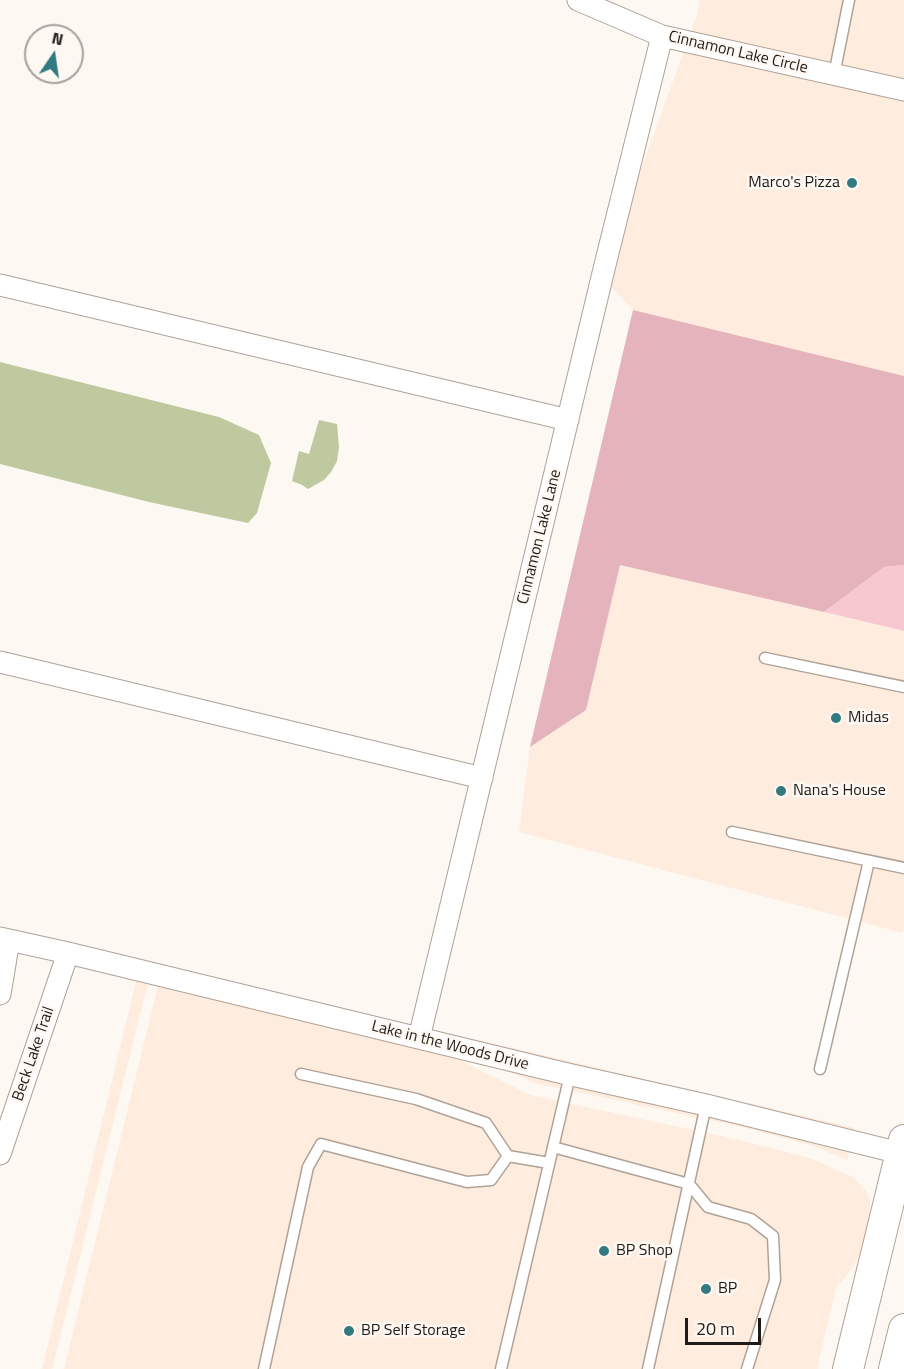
<!DOCTYPE html>
<style>
body{margin:0}
#map{position:relative;width:904px;height:1369px;overflow:hidden;background:#fef8f3;font-family:"Titillium Web",sans-serif}
canvas{display:block}
.north{position:absolute;left:24px;top:24px;width:60px;height:60px;box-sizing:border-box;background:#fef8f3;border:2px solid #a6a09b;border-radius:50%;rotate:13deg;font-size:16px;font-weight:700;line-height:24px;text-align:center;color:#211b17}
.north::after{content:'';display:block;margin:auto;width:21px;height:27px;background:#317a80;clip-path:polygon(50% 0,100% 100%,50% 72%,0 100%)}
.scale{position:absolute;left:685px;top:1318px;width:76px;height:27px;box-sizing:border-box;border:3px solid #211b17;border-top:0;padding-left:8px;font-size:18px;line-height:21px;white-space:nowrap;color:#211b17;-webkit-text-stroke:4px #fef8f3;paint-order:stroke}
</style>
<div id="map">
<canvas width="904" height="1369"></canvas>
<div class="north">N</div>
<div class="scale">20 m</div>
</div>
<script>
const context = document.querySelector('canvas').getContext('2d');
context.lineJoin = 'round';
function fill(path, color) {
  context.fillStyle = color;
  context.fill(path, 'evenodd');
}
function shape(rows) {
  const path = new Path2D();
  for (const r of rows) {
    path.moveTo(r[0], r[1]);
    for (let i = 2; i < r.length; i += 2) path.lineTo(r[i], r[i + 1]);
  }
  return path;
}
function strokePath(path, color, width, dash) {
  context.strokeStyle = color;
  context.lineWidth = width;
  context.lineCap = dash ? 'butt' : 'round';
  context.setLineDash(dash || []);
  context.stroke(path);
}
function write(font, color, halo, rows, align = 'center') {
  context.font = font + ' "Titillium Web",sans-serif';
  context.lineWidth = 5;
  context.setLineDash([]);
  context.textBaseline = 'middle';
  context.strokeStyle = halo;
  context.fillStyle = color;
  for (const [text, x, y, turn = 0] of rows) {
    context.save();
    context.translate(x, y);
    context.rotate((+turn || 0) * Math.PI / 180);
    context.textAlign = isNaN(turn) ? turn : align;
    if (halo) context.strokeText(text, 0, 0);
    context.fillText(text, 0, 0);
    context.restore();
  }
}
fill(shape([
 [700,0,904,0,904,376,636,313,602,277,697,15],
 [620,564,904,631,904,929,903,933,519,832,530,747,586,710],
 [141,961,855,1128,847,1160,813,1146,742,1127,534,1083,452,1043,149,979,52,1369,42,1369],
 [158,986,450,1055,530,1095,739,1140,810,1158,853,1177,866,1191,870,1200,870,1216,864,1249,847,1275,836,1288,817,1369,64,1369]
]), '#feeddf');
fill(shape([
 [904,565,904,631,824,612,884,567]
]), '#f8c8d0');
fill(shape([
 [633,310,904,376,904,565,884,567,824,612,620,565,586,710,530,747]
]), '#e4b3bb');
fill(shape([
 [0,362,219,417,259,435,271,463,257,513,248,523,149,502,0,464],
 [319,420,337,424,339,447,337,461,331,472,324,480,308,489,302,485,292,481,299,451,309,454]
]), '#bfc99f');
const lane = shape([
 [834,75,849,0],
 [765,658,904,687],
 [732,832,904,868],
 [820,1069,869,861],
 [301,1074,416,1099,486,1123,508,1156],
 [553,1147,689,1184,708,1207,751,1219,773,1236,775,1280,747,1369],
 [264,1369,308,1167,321,1144,467,1182,491,1180,508,1156,549,1163],
 [501,1369,570,1075],
 [648,1369,706,1105]
]);
const street = shape([
 [578,0,662,36,904,90],
 [0,285,568,420],
 [0,662,482,778],
 [0,938,68,953,563,1073,706,1105,904,1154],
 [0,994,9,940],
 [419,1038,604,269,662,36],
 [0,1154,68,953]
]);
const secondary = shape([
 [848,1369,904,1140],
 [894,1369,904,1329]
]);
strokePath(lane, '#afa296', 13);
strokePath(street, '#afa296', 23);
strokePath(secondary, '#afa296', 32);
strokePath(lane, '#fff', 10);
strokePath(street, '#fff', 21);
strokePath(secondary, '#fff', 30);
for (const [x, y, r, color] of [
 [852,183,6,"#317a80"],
 [836,718,6,"#317a80"],
 [781,791,6,"#317a80"],
 [604,1251,6,"#317a80"],
 [706,1289,6,"#317a80"],
 [349,1331,6,"#317a80"]
]) {
  const dot = new Path2D();
  dot.arc(x, y, r, 0, 2 * Math.PI);
  context.fillStyle = color;
  context.fill(dot);
  strokePath(dot, '#fef8f3', 2);
}
write('16px', '#211b17', '#fef8f3', [
 ["Cinnamon Lake Circle",738,53,13],
 ["Cinnamon Lake Lane",540,537,-76],
 ["Lake in the Woods Drive",450,1046,14],
 ["Beck Lake Trail",34,1054,-71]
]);
write('16px', '#211b17', '#fef8f3', [
 ["Marco's Pizza",840,183,"right"],
 ["Midas",848,718],
 ["Nana's House",793,791],
 ["BP Shop",616,1251],
 ["BP",718,1289],
 ["BP Self Storage",361,1331]
], 'left');
</script>
